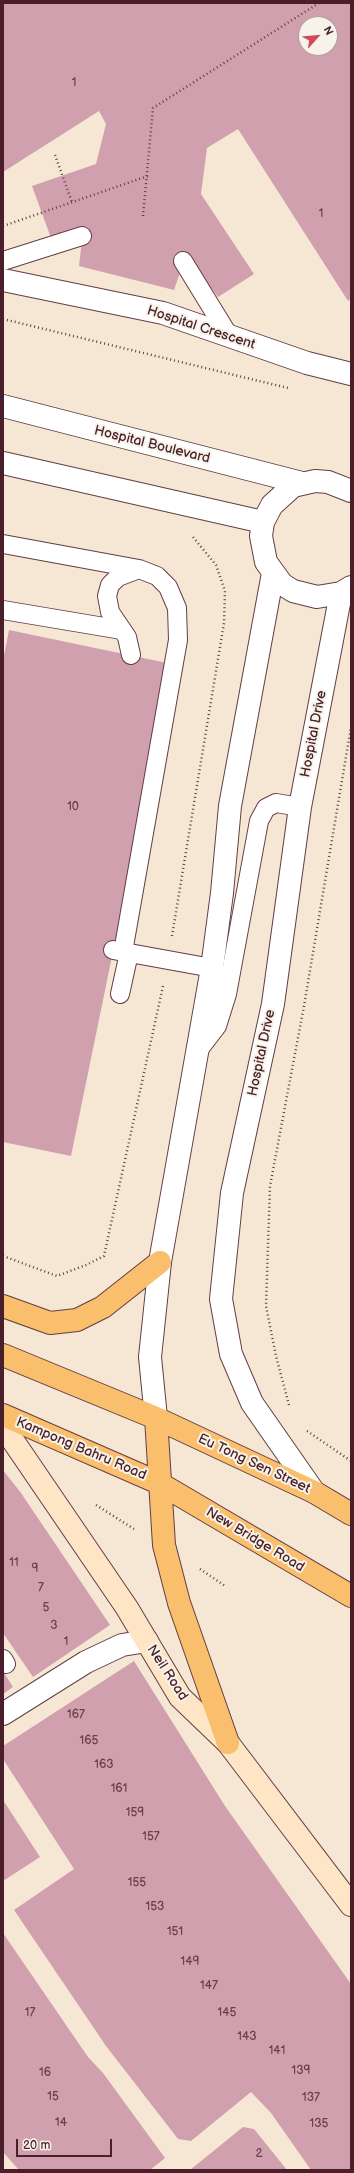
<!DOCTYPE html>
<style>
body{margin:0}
#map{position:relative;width:354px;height:2173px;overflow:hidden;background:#f6e7d4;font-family:"Balsamiq Sans",sans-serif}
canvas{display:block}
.frame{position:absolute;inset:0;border:4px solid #4a1f2b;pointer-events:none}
.north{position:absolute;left:298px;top:16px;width:40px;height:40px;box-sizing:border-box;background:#f7f3e8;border:1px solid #b29e9c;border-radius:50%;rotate:63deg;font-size:11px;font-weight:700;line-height:16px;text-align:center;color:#4a1f2b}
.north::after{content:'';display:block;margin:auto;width:14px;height:18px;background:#d1495b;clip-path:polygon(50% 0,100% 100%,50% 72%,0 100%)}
.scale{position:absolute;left:16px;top:2139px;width:96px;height:18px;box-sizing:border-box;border:2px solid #4a1f2b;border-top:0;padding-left:5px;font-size:12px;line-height:14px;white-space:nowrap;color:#4a1f2b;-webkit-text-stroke:3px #f7f3e8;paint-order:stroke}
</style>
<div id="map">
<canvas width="354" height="2173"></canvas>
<div class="frame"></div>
<div class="north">N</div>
<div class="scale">20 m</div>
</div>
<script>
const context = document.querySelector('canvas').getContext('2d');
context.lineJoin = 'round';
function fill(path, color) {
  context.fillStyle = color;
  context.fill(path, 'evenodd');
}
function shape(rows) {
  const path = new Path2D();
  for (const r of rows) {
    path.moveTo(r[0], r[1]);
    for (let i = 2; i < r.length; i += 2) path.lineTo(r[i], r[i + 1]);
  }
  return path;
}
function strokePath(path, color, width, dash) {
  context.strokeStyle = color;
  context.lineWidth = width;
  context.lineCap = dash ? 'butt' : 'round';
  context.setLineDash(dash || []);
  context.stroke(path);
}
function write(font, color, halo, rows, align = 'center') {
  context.font = font + ' "Balsamiq Sans",sans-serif';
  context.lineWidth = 4;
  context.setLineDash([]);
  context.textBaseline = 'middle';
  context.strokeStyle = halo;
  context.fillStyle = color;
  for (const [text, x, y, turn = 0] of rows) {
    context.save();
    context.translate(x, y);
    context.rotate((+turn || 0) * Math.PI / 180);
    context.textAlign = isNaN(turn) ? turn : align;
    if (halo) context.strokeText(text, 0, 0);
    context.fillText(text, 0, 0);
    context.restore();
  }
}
fill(shape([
 [3,3,351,3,351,298,348,301,238,129,207,148,201,194,254,274,218,297,186,255,174,290,79,266,83,231,51,238,32,186,96,164,106,124,99,111,3,172],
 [306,24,330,24,330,48,306,48],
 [9,630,172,664,71,1156,3,1142,3,661],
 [3,1470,21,1493,110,1625,33,1677,3,1633],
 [134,1661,225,1806,351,1984,351,2170,311,2170,271,2113,251,2092,191,2141,178,2139,106,2046,14,1910,74,1869,3,1759,3,1746],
 [3,1671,13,1687,3,1694],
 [3,1800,40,1857,3,1881],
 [3,1933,88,2057,103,2073,165,2158,150,2170,19,2170,3,2152],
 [243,2127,254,2129,287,2170,190,2170]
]), '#d1a0af');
const service = shape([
 [3,261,82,236],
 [183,261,229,336],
 [3,544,139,569,157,576,168,587,177,608,178,640,123,952],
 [3,610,122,630],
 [131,655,127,637,110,612,107,596,110,585,118,577,139,569],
 [113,950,212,968],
 [120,994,129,953],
 [197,1052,217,1026,227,994,259,821,266,808,276,803,300,807],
 [3,1659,6,1664]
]);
const minor = shape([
 [3,280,163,313,307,363,351,374],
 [351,491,328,482,315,481,293,486,272,505,263,522,261,536,266,562,282,584,293,591,317,597,341,593,351,587],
 [156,1418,150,1357,160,1262,212,968,222,893,230,806,273,573],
 [314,1492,252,1403,231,1354,221,1299,232,1193,273,1004,300,807,341,593],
 [3,1714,86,1662,122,1645,147,1641]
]);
const tertiary = shape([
 [3,406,302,483],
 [3,463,263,522]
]);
const secondary = shape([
 [3,1426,127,1608,180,1697,228,1743,351,1905]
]);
const primary = shape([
 [3,1306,50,1323,77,1320,103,1307,160,1262],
 [3,1355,156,1418,314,1492,351,1514],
 [3,1415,159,1483,351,1596],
 [156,1418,164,1545,179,1603,228,1743]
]);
strokePath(service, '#643d44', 20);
strokePath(minor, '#643d44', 24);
strokePath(tertiary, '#643d44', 24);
strokePath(secondary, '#643d44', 24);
strokePath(primary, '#643d44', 24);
strokePath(shape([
 [55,155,72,202],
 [143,216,153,108,319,3],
 [3,226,148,176],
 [3,319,288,388],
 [172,936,224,623,225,591,216,565,193,537],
 [3,1256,57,1276,86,1265,104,1256,163,986],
 [289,1405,276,1356,266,1306,270,1186,304,1006,351,727],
 [307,1431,351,1461],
 [96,1505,134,1529],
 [200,1569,225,1586]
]), '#643d44', 2.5, [1, 3]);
strokePath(service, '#fff', 18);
strokePath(minor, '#fff', 22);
strokePath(tertiary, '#fff', 22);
strokePath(secondary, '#fde5c5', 22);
strokePath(primary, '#f9bf6d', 22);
write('12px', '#6c3f4c', null, [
 ["1",74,83],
 ["1",321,214],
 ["10",73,807],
 ["11",14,1563],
 ["9",35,1569],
 ["7",41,1588],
 ["5",46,1608],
 ["3",54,1626],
 ["1",66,1642],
 ["167",76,1715],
 ["165",89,1741],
 ["163",104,1765],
 ["161",119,1789],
 ["159",135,1813],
 ["157",151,1837],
 ["155",137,1883],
 ["153",155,1907],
 ["151",175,1932],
 ["149",190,1962],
 ["147",209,1986],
 ["17",30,2013],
 ["145",227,2013],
 ["143",247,2037],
 ["141",277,2051],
 ["139",301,2071],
 ["16",45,2073],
 ["15",53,2097],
 ["137",311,2098],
 ["14",61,2123],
 ["135",319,2124],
 ["2",259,2154]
]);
write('14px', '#4a1f2b', '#f7f3e8', [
 ["Hospital Crescent",201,328,18],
 ["Hospital Boulevard",152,445,14],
 ["Hospital Drive",314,734,-79],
 ["Hospital Drive",262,1053,-78],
 ["Kampong Bahru Road",81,1449,23],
 ["Eu Tong Sen Street",254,1464,25],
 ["New Bridge Road",255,1540,31],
 ["Neil Road",167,1673,57]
]);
</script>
